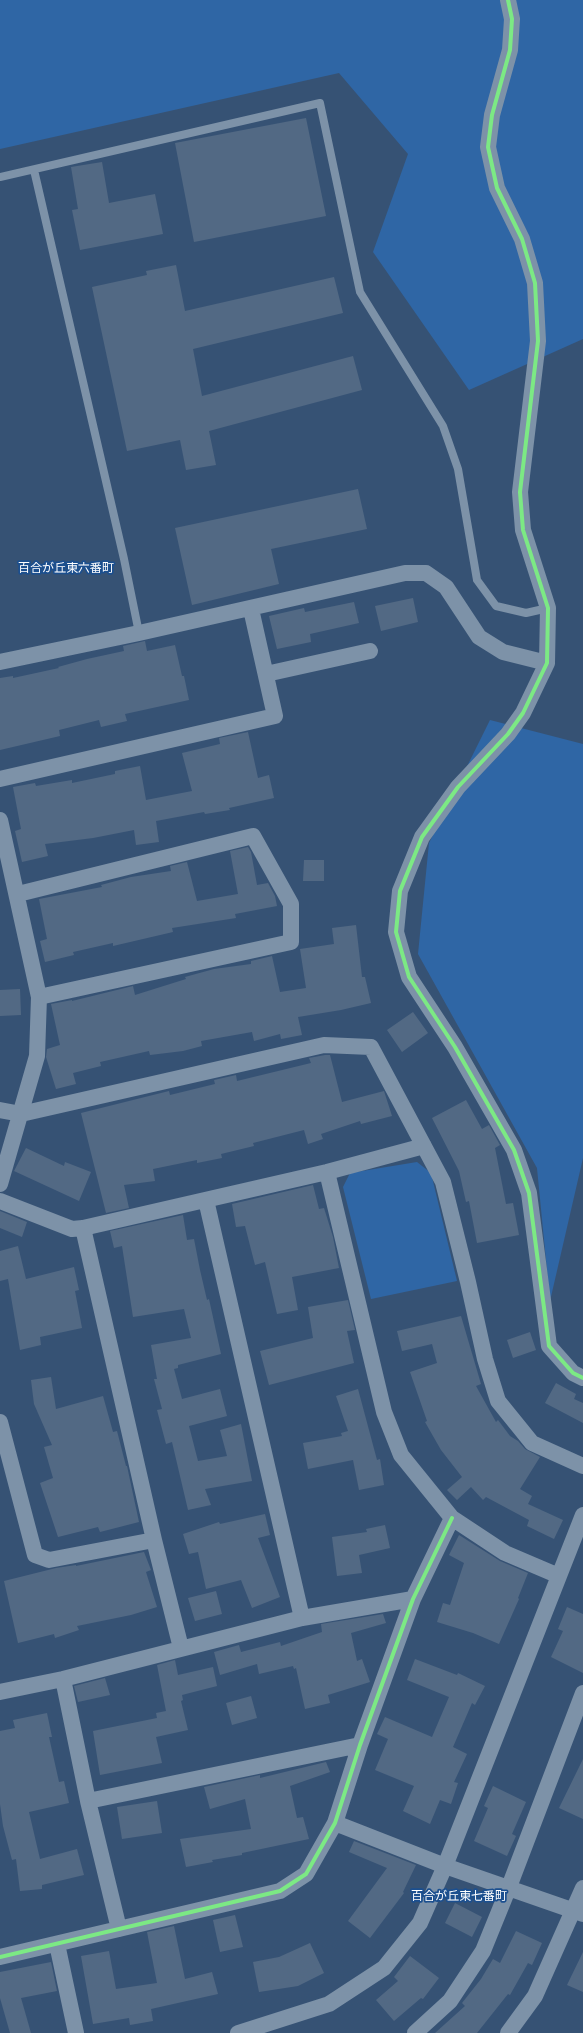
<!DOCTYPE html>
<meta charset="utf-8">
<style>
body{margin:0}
canvas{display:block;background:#365274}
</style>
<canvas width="583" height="2033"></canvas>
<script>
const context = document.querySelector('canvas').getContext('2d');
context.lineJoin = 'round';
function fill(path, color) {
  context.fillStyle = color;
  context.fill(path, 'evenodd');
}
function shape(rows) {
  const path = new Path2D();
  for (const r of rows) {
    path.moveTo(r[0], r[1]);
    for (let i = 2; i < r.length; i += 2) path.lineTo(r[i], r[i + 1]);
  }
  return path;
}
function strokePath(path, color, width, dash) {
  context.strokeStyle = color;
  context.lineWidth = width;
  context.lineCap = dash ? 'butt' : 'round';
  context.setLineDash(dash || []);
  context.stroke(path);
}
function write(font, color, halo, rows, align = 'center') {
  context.font = font + ' Arial,"Noto Sans JP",sans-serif';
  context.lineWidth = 3.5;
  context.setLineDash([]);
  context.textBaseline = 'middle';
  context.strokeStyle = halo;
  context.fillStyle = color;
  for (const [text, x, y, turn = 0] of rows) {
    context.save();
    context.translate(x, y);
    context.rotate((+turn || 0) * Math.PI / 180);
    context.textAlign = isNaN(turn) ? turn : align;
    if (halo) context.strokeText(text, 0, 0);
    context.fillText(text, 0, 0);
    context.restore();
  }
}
fill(shape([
 [0,0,583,0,583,339,469,390,373,252,408,154,339,73,0,149],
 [490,720,583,744,583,1158,550,1301,537,1168,418,954,429,843],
 [417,1162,431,1173,457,1281,371,1299,343,1187,350,1173]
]), '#2f66a5');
fill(shape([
 [306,118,326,216,194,242,175,143],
 [102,162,109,203,155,194,163,234,80,250,72,210,78,209,71,167],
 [176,265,185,311,334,277,343,313,193,349,202,396,353,356,362,390,209,431,216,465,186,470,180,440,127,451,92,287,147,275,146,271],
 [358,489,367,529,271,549,279,584,192,605,175,528],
 [413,598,418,622,381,631,375,606],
 [354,602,359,623,310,634,311,642,277,649,269,616,304,608,305,612],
 [145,641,147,651,175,645,182,676,184,676,189,700,125,714,127,721,101,727,99,720,59,730,60,736,0,750,0,678,13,676,13,678,59,668,58,667,87,659,124,651,123,646],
 [248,732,258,778,269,775,274,798,229,808,230,810,205,814,204,812,156,821,159,842,136,845,134,830,93,838,45,844,48,856,22,862,15,831,21,829,13,787,35,783,36,786,72,780,72,783,115,774,115,771,140,766,146,800,192,791,182,753,220,744,219,738],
 [248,847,251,852,257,885,268,883,275,896,277,906,235,914,236,918,172,928,173,932,113,946,113,943,73,952,74,955,45,962,40,941,47,939,39,899,102,887,101,885,131,877,171,871,170,866,187,862,197,901,238,894,230,851],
 [304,860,324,860,324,881,303,881],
 [356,925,362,977,365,977,371,1003,341,1010,298,1017,302,1035,281,1039,280,1034,254,1041,252,1032,201,1041,202,1046,183,1051,150,1055,149,1051,100,1062,101,1066,73,1073,76,1084,56,1089,46,1057,47,1049,60,1045,51,1004,72,1000,72,1001,133,986,135,995,186,979,185,977,214,969,251,964,251,961,272,956,280,992,306,988,300,949,334,944,332,928],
 [20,989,21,1015,0,1016,0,990],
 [413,1012,428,1033,402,1052,387,1030],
 [325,1055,330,1055,342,1102,384,1091,392,1116,361,1124,360,1121,321,1134,323,1139,308,1144,304,1130,253,1143,254,1146,221,1154,222,1158,197,1163,197,1160,153,1169,155,1181,124,1185,129,1208,106,1213,81,1113,169,1091,170,1095,215,1084,214,1080,236,1075,237,1081,311,1063,309,1058],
 [466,1100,482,1129,489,1125,500,1145,495,1148,506,1204,513,1203,519,1235,477,1243,469,1201,466,1202,459,1171,432,1118],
 [26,1148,64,1166,65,1162,91,1172,79,1201,14,1171],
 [313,1185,319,1209,324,1208,333,1237,339,1268,292,1277,298,1310,277,1314,265,1262,255,1265,245,1226,236,1227,232,1204],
 [0,1211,27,1222,22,1237,0,1228],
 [183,1215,187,1240,194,1239,200,1270,207,1300,209,1299,221,1354,178,1365,178,1368,174,1369,182,1399,220,1389,227,1416,189,1426,198,1461,227,1456,220,1430,241,1424,252,1481,205,1489,211,1505,188,1510,172,1442,166,1444,157,1410,162,1409,154,1379,157,1379,151,1345,191,1338,184,1309,133,1317,122,1246,114,1248,110,1231],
 [18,1246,26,1279,74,1267,79,1290,75,1291,82,1328,40,1337,41,1345,20,1350,8,1279,0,1281,0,1251],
 [348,1300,355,1330,347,1331,354,1363,269,1385,260,1351,313,1338,308,1307],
 [461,1316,481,1384,476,1386,496,1422,498,1420,510,1436,518,1441,525,1449,540,1457,520,1489,532,1496,528,1504,563,1520,554,1539,527,1526,529,1520,486,1497,483,1500,471,1487,457,1500,447,1490,462,1477,441,1450,425,1422,427,1421,410,1372,437,1363,432,1344,402,1351,397,1331],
 [530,1332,536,1350,513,1358,507,1340],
 [51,1377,56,1409,103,1396,113,1432,117,1431,126,1466,127,1466,139,1522,100,1532,98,1527,58,1537,40,1483,53,1478,44,1447,52,1445,34,1404,31,1380],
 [556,1383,576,1394,574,1399,583,1403,583,1423,545,1403],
 [358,1389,377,1460,380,1459,384,1485,359,1490,353,1460,308,1469,303,1443,342,1436,341,1433,348,1431,336,1396],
 [265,1514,270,1535,258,1538,280,1597,252,1608,241,1580,206,1589,198,1552,189,1554,183,1534,219,1522,220,1524],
 [385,1525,390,1548,359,1555,362,1573,337,1576,332,1537,367,1532,366,1529],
 [459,1535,500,1561,528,1573,518,1598,519,1599,499,1644,473,1633,437,1622,443,1603,450,1605,464,1563,449,1555],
 [144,1552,151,1570,146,1572,157,1607,131,1615,77,1626,79,1630,55,1638,54,1634,18,1643,4,1581,56,1568,76,1565,76,1566],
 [216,1591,222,1614,195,1621,188,1598],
 [567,1607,583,1614,583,1673,551,1657,563,1631,558,1629],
 [383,1614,386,1623,351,1633,357,1661,362,1659,370,1682,328,1695,330,1703,305,1709,296,1668,294,1669,293,1666,259,1674,257,1664,220,1675,214,1652,239,1645,241,1652,280,1642,281,1646,322,1632,321,1624],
 [415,1659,457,1675,458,1673,485,1686,475,1705,472,1703,453,1747,467,1754,454,1782,458,1783,451,1804,440,1800,430,1824,403,1811,414,1786,375,1770,388,1739,377,1734,385,1717,432,1737,449,1697,407,1680],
 [175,1660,178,1675,213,1667,217,1686,182,1695,183,1700,181,1701,188,1730,156,1737,162,1763,100,1775,93,1731,157,1718,156,1713,166,1711,157,1665],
 [105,1678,110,1695,78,1702,74,1686],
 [251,1696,257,1718,232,1725,226,1703],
 [47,1713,52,1737,49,1737,59,1782,64,1781,69,1803,29,1812,40,1859,77,1849,84,1875,42,1885,42,1889,20,1891,16,1859,12,1860,3,1826,0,1804,0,1731,15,1728,13,1720],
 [583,1759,583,1819,559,1808],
 [326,1762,330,1772,290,1786,297,1818,303,1817,309,1839,242,1853,242,1855,212,1860,213,1862,186,1867,180,1839,251,1829,245,1799,210,1809,204,1787,260,1775,260,1778],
 [493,1786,526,1802,512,1834,516,1836,507,1856,474,1841,488,1808,484,1806],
 [157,1801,162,1833,122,1839,117,1807],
 [354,1841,416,1865,403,1892,404,1893,370,1938,348,1921,387,1868,349,1852],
 [455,1903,482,1917,472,1937,445,1923],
 [235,1915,243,1947,220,1952,213,1920],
 [174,1926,185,1979,212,1972,218,1994,151,2009,153,2021,130,2025,129,2018,93,2024,81,1956,109,1951,116,1989,157,1983,147,1932],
 [516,1931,542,1943,532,1965,528,1963,510,1995,508,1994,477,2033,435,2033,465,2006,462,2003,481,1979,493,1959,500,1963],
 [310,1943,324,1973,298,1986,259,1992,253,1962,279,1957],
 [583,1952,583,1992,567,1985],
 [410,1956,439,1978,423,1999,421,1998,394,2021,376,2000,398,1981,394,1977],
 [51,1962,57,1991,21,1998,31,2033,10,2033,0,1998,0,1972]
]), '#526984');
strokePath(shape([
 [34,170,124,559,139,633],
 [0,177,320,103,360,292,443,426,458,469,477,580,496,606,526,613,548,608]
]), '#7d92a8', 8);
strokePath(shape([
 [508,0,512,19,510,50,492,115,488,147,497,188,522,239,535,283,538,341,520,492,523,530,548,608,547,663,523,713,508,734,458,787,422,837,400,891,396,932,409,977,455,1047,514,1150,529,1193,549,1346,573,1373,583,1378],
 [0,662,139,633,405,573,426,573,446,587,479,637,503,652,547,663],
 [266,674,370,651],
 [0,779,275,716,251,609],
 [0,820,39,997,37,1056,0,1184],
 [18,894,253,836,291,904,291,942,39,997],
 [0,1110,21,1114,324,1045,371,1047,443,1182,468,1282,485,1359,498,1401,532,1443,583,1466],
 [327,1172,384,1412,401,1455,452,1518,505,1553,559,1576],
 [206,1200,302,1618],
 [0,1201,72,1229,83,1228,327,1172,424,1146],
 [83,1228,154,1540,181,1648],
 [0,1422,35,1555,49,1560,154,1540],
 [63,1679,88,1801,119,1929],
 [0,1692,63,1679,302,1618,413,1599],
 [88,1801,360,1745],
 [335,1823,445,1866,583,1914],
 [57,1944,76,2033],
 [0,1957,280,1891,306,1874,335,1823,360,1745,413,1599,452,1518],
 [238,2033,329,2004,384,1968,420,1923,445,1866,583,1515],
 [415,2033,450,2001,483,1951,509,1887,583,1693],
 [508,2033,535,1996,583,1888]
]), '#7d92a8', 16);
strokePath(shape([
 [508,0,512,19,510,50,492,115,488,147,497,188,522,239,535,283,538,341,520,492,523,530,548,608,547,663,523,713,508,734,458,787,422,837,400,891,396,932,409,977,455,1047,514,1150,529,1193,549,1346,573,1373,583,1378],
 [0,1957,280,1891,306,1874,335,1823,360,1745,413,1599,452,1518]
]), '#7ce984', 4);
write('12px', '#fff', '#1b4f8f', [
 ["百合が丘東六番町",66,569],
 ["百合が丘東七番町",459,1897]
]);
</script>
